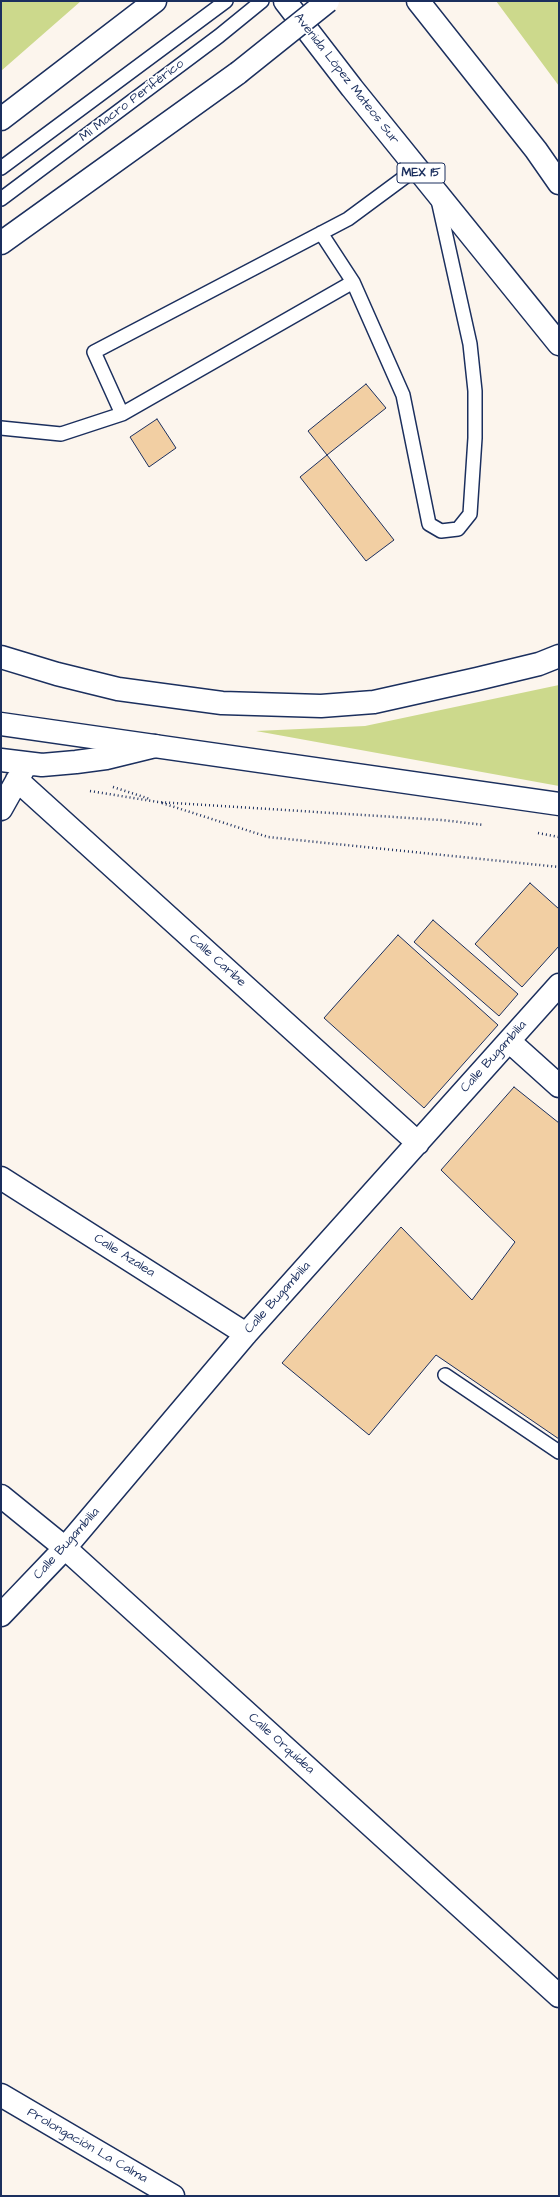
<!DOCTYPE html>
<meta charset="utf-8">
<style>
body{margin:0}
#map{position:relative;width:560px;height:2197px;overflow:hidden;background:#fcf5ed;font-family:"Architects Daughter",sans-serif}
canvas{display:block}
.frame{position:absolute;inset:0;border:2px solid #1b2f5e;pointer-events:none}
</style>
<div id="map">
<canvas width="560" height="2197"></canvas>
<div class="frame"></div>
</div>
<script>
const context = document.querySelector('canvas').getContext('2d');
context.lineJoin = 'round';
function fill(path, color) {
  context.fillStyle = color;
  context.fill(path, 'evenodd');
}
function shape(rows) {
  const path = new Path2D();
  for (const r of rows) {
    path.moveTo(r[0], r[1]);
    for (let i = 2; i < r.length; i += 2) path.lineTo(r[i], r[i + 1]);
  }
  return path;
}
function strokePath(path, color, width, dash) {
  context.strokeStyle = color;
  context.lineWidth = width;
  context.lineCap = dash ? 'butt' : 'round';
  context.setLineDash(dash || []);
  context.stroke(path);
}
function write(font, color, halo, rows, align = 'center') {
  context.font = font + ' "Architects Daughter",sans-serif';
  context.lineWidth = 3.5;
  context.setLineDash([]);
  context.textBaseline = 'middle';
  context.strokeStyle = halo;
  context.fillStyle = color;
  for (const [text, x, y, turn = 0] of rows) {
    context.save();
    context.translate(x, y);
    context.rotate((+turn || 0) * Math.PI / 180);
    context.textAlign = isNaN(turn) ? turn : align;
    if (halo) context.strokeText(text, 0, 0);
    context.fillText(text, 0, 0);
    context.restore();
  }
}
fill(shape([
 [1,1,81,1,1,71],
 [496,1,559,1,559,86],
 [559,685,559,786,256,731,365,726]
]), '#ccd98c');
const building = shape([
 [366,384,386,408,327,455,308,431,366,384],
 [157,419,176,448,149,467,130,437,157,419],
 [327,455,394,540,366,561,300,477,327,455],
 [530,883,559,909,559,946,522,987,475,944,530,883],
 [433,920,518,994,499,1016,414,942,433,920],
 [398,935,498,1025,424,1108,324,1018,398,935],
 [514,1087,559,1123,559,1439,436,1355,369,1435,282,1363,401,1227,472,1300,515,1242,441,1170,514,1087]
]);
fill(building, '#f2cfa3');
strokePath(building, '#1b2f5e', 1);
const service = shape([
 [1,168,226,1],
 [1,199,219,36,262,1],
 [321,233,353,282,403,395,429,524,441,531,458,529,470,514,475,438,475,391,470,344,438,200],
 [122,414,94,352,348,219,417,168],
 [1,428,61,434,122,414,353,282],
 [445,1375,559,1452]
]);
const minor = shape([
 [1,760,42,765,76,762,106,758,155,746],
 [17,780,418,1143],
 [1,809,24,768],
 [509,1041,559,1086],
 [1,1178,246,1334],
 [1,1496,65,1548,559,1996],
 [1,1615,65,1548,246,1334,559,985],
 [1,2095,173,2196]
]);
const trunk = shape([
 [285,1,352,88,559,344],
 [418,1,536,150,559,183],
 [1,119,155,1],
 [1,243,238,73],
 [1,657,57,674,118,689,222,703,321,706,374,702,477,679,539,664,559,656],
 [1,724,559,804]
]);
strokePath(service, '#1b2f5e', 16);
strokePath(minor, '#1b2f5e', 25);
strokePath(trunk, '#1b2f5e', 25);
strokePath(shape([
 [113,787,150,799],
 [90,791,158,802,442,820,484,825],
 [162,803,268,837,559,867],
 [538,833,559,837]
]), '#1b2f5e', 2.5, [1, 3]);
strokePath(service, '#fff', 13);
strokePath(minor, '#fff', 22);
strokePath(trunk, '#fff', 22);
const trunkBridge = shape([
 [238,73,328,1]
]);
strokePath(trunkBridge, '#1b2f5e', 25, []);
strokePath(trunkBridge, '#fff', 22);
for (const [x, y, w] of [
 [421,173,48]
]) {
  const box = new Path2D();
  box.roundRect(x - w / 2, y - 10, w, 20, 3);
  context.fillStyle = '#fff';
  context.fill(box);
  strokePath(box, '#1b2f5e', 1);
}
write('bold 12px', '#1b2f5e', null, [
 ["MEX 15",421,173]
]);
write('13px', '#1b2f5e', '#fff', [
 ["Avenida López Mateos Sur",346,79,52],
 ["Mi Macro Periférico",132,101,-37],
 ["Calle Caribe",217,961,42],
 ["Calle Bugambilia",494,1057,-48],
 ["Calle Azalea",124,1256,32],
 ["Calle Bugambilia",278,1298,-48],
 ["Calle Bugambilia",67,1544,-48],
 ["Calle Orquídea",281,1744,42],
 ["Prolongación La Calma",87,2146,30]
]);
</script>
